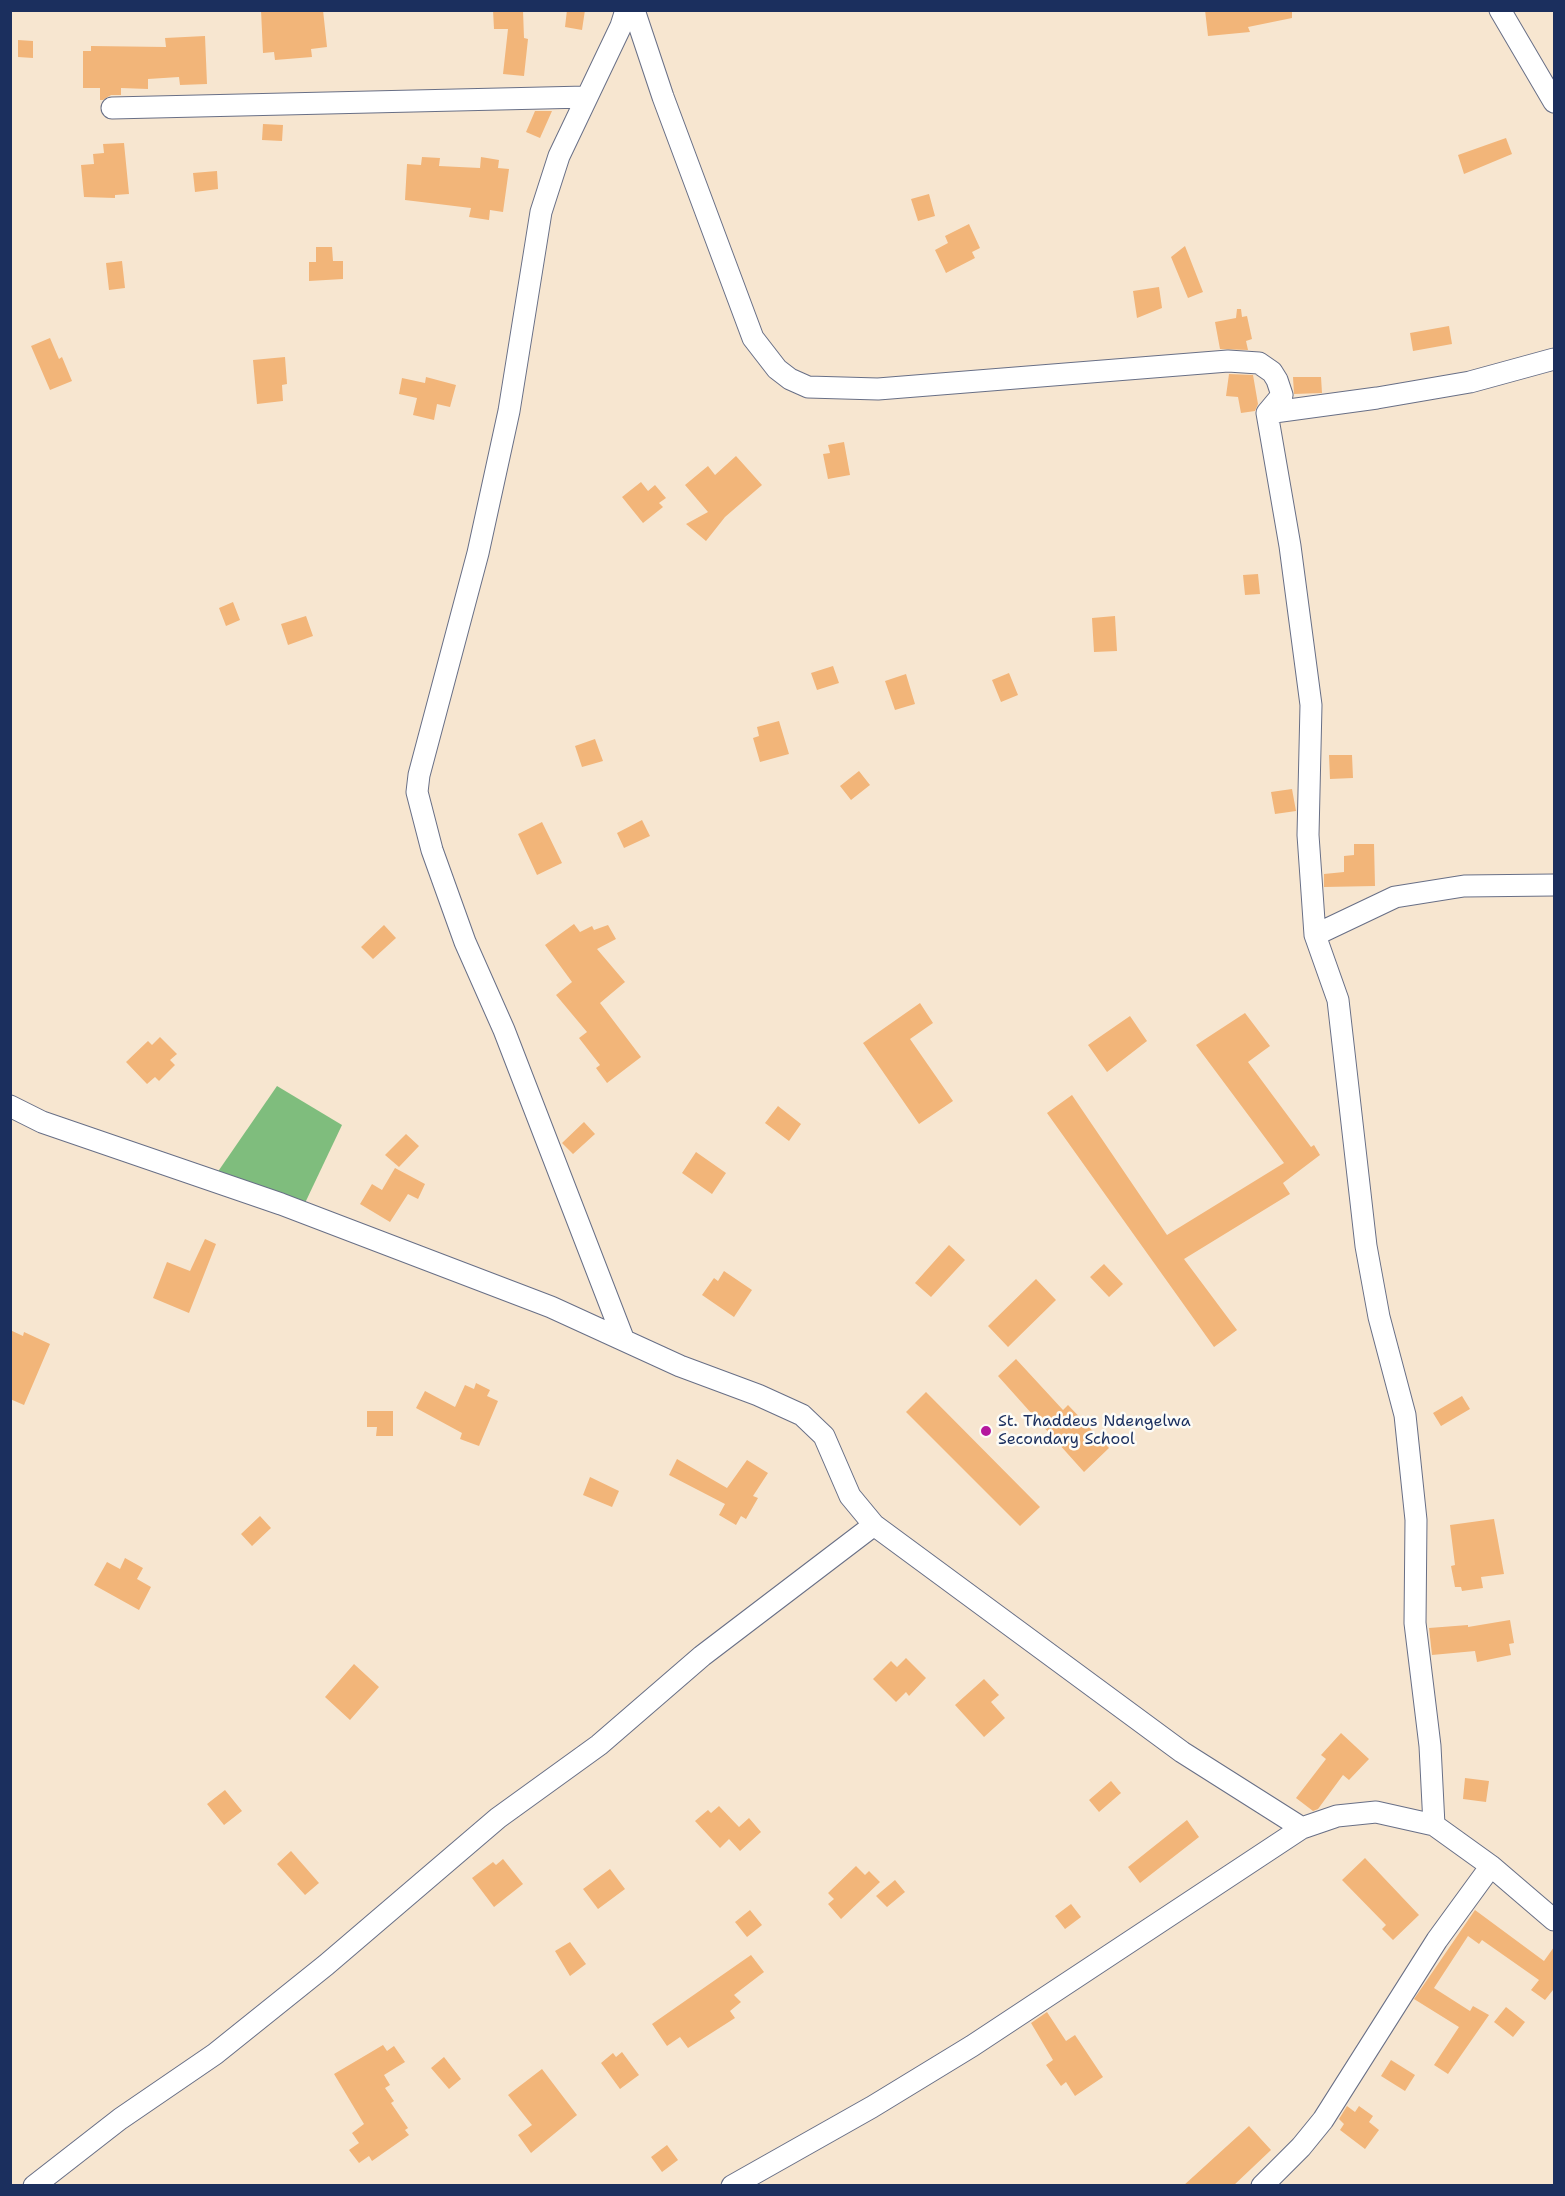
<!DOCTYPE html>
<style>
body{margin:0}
#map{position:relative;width:1565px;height:2196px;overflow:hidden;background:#f7e6d0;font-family:"Shantell Sans",sans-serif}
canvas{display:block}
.frame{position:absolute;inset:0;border:12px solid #1b2f5e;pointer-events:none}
</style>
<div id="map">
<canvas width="1565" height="2196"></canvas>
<div class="frame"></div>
</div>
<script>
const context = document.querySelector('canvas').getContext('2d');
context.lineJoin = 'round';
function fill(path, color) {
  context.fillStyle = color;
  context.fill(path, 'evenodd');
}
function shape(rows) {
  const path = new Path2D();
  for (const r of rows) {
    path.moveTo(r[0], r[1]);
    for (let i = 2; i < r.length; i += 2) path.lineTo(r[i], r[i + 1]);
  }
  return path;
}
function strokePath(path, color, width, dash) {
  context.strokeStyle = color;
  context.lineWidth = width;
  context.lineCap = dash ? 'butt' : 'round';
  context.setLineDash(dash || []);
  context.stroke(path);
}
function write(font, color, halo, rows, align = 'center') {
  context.font = font + ' "Shantell Sans",sans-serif';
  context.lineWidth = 5;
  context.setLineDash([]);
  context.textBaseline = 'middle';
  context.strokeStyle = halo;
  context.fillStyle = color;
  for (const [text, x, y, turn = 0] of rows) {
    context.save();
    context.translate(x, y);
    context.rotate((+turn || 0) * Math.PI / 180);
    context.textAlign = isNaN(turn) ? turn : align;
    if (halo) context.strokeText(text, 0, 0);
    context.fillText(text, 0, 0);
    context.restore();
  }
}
fill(shape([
 [277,1086,342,1125,305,1203,217,1173]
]), '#7fbd7d');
fill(shape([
 [261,10,323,10,327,47,311,49,312,57,275,60,274,52,263,53],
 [493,10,523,10,524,38,528,39,524,76,503,74,508,29,494,29],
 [567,10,585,10,582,30,565,27],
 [1205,10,1292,10,1292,18,1248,27,1250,32,1208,36],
 [205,36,207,84,180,85,179,77,148,79,148,89,121,88,121,95,111,95,103,100,100,100,100,88,83,88,83,51,91,51,91,46,166,47,165,38],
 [18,40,33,41,33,58,18,57],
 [535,111,552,111,540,138,526,132],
 [263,124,283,125,282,141,262,140],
 [1506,138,1512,154,1464,174,1458,155],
 [124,143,129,194,115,195,115,198,84,197,81,165,94,164,93,154,104,153,103,144],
 [422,157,440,158,439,166,480,168,481,157,499,160,498,168,509,169,503,212,490,210,489,220,469,217,471,208,405,200,407,164,421,165],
 [217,171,218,189,195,192,193,173],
 [929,194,935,216,918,221,911,199],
 [969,224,980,248,972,252,975,258,946,273,935,250,948,243,945,236],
 [1185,246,1203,292,1188,298,1171,257],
 [316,247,332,247,333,261,343,261,343,279,309,281,309,262,316,262],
 [122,261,125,288,109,290,106,263],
 [1159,287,1162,308,1137,318,1133,291],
 [1237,309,1241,309,1242,317,1247,316,1252,339,1246,341,1248,350,1220,349,1215,322,1236,318],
 [1449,326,1452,344,1413,351,1410,333],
 [50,338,59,359,62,357,72,381,50,390,31,346],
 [285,357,287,384,282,385,283,401,257,404,253,360],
 [1229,374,1253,375,1258,404,1255,411,1241,413,1238,397,1226,396],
 [426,377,456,385,450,407,437,404,434,420,413,415,417,398,399,394,402,378,425,383],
 [1293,377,1321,377,1322,393,1294,394],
 [844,442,850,475,828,479,823,454,830,453,828,445],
 [736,456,762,485,725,517,706,541,686,524,708,512,685,485,708,466,715,475],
 [641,482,648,491,655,485,666,498,659,503,663,507,643,523,622,497],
 [1258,574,1260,594,1245,595,1243,575],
 [233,602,240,620,226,626,219,608],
 [306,616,313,636,288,645,281,624],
 [1115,616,1117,651,1094,652,1092,618],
 [833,666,839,683,817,690,811,673],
 [1009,673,1018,695,1001,702,992,680],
 [906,674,915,704,895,710,885,681],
 [779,721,789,754,760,762,753,738,759,736,757,727],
 [595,739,603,761,582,767,575,746],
 [1329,755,1352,755,1353,778,1330,779],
 [859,771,870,785,851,800,840,786],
 [1292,789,1296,811,1275,814,1271,792],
 [642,820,650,836,624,848,617,833],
 [542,822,562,863,537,875,518,834],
 [1354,844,1374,844,1375,886,1324,887,1324,874,1344,872,1344,856,1354,855],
 [574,924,580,932,592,926,594,930,608,925,616,939,597,949,625,982,600,1003,641,1057,607,1083,596,1068,600,1065,579,1038,587,1032,556,995,572,982,545,945],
 [384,925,396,938,373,959,361,947],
 [920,1003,933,1023,910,1039,953,1101,919,1124,863,1043],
 [1245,1013,1270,1046,1248,1062,1311,1147,1314,1145,1320,1155,1283,1183,1290,1194,1184,1259,1237,1330,1214,1347,1047,1113,1072,1095,1167,1235,1284,1163,1196,1045],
 [1130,1016,1147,1041,1107,1072,1088,1045],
 [160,1037,177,1054,170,1060,175,1065,159,1081,155,1077,147,1084,126,1062,148,1041,152,1045],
 [778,1106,801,1124,789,1141,765,1123],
 [584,1122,595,1134,573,1154,562,1143],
 [406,1134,419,1146,399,1167,385,1155],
 [696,1152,726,1173,712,1194,682,1173],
 [395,1168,425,1184,418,1199,408,1194,390,1222,360,1204,372,1184,382,1190],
 [205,1239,216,1244,189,1313,153,1298,167,1262,190,1271],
 [949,1245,965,1260,931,1297,915,1283],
 [1104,1264,1123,1284,1109,1297,1090,1277],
 [724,1271,752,1290,734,1317,702,1295,714,1278,718,1281],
 [1036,1279,1056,1300,1008,1347,988,1326],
 [10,1330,23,1336,24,1332,50,1344,24,1405,10,1399],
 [1016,1359,1063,1410,1068,1405,1109,1448,1084,1472,998,1376],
 [476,1383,490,1390,487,1396,498,1401,479,1446,460,1439,462,1433,416,1408,425,1391,455,1407,465,1385,474,1389],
 [926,1392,1040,1507,1020,1526,906,1412],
 [1462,1396,1470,1409,1441,1426,1433,1413],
 [367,1411,393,1411,393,1436,376,1436,377,1427,367,1427],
 [677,1459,727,1488,747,1460,768,1473,753,1496,758,1498,746,1519,741,1516,736,1525,719,1515,725,1504,669,1475],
 [590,1477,619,1491,612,1507,583,1495],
 [260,1516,271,1528,252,1546,241,1534],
 [1494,1519,1504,1574,1481,1577,1483,1588,1462,1591,1461,1587,1455,1587,1451,1566,1455,1565,1450,1525],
 [125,1558,143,1568,137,1579,151,1587,139,1610,94,1585,107,1562,120,1569],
 [1510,1620,1514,1643,1509,1644,1511,1655,1477,1662,1475,1651,1432,1655,1429,1628,1468,1625,1468,1627],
 [906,1658,926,1678,909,1696,906,1692,896,1702,873,1679,891,1661,897,1667],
 [354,1664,379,1687,350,1720,325,1697],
 [984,1679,999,1695,991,1702,1005,1718,984,1737,955,1705],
 [1341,1733,1369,1759,1349,1780,1343,1775,1318,1809,1313,1811,1296,1798,1326,1759,1321,1755],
 [1465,1778,1489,1781,1486,1802,1463,1799],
 [1111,1781,1121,1793,1099,1812,1089,1800],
 [225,1790,242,1811,224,1825,207,1804],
 [719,1806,739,1827,749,1818,761,1832,740,1851,729,1839,720,1848,695,1821,708,1810,711,1813],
 [1187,1820,1199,1837,1140,1883,1128,1867],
 [291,1851,319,1883,305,1895,277,1864],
 [1365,1858,1419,1915,1393,1940,1382,1929,1386,1925,1342,1880],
 [503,1859,523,1884,494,1907,472,1878,493,1862,496,1865],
 [856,1866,865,1875,869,1871,880,1882,841,1919,828,1904,834,1899,828,1893],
 [610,1869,625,1889,598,1909,583,1889],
 [895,1880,905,1892,887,1907,876,1896],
 [1071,1904,1081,1917,1065,1929,1055,1916],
 [750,1910,762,1925,747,1937,735,1922],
 [1475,1910,1544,1961,1554,1947,1554,1991,1553,1990,1545,2000,1531,1990,1539,1980,1482,1940,1479,1944,1468,1936,1434,1988,1470,2011,1473,2006,1489,2015,1448,2074,1434,2065,1459,2027,1414,1999],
 [570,1942,586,1964,570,1976,555,1951],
 [751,1955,764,1972,734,1995,741,2002,730,2011,735,2018,688,2048,680,2037,667,2046,652,2024],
 [1506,2007,1525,2022,1513,2037,1494,2022],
 [1047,2012,1066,2041,1075,2035,1103,2077,1075,2096,1066,2082,1061,2086,1046,2065,1053,2060,1031,2023],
 [383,2045,387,2051,394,2046,405,2062,384,2075,390,2085,385,2088,394,2101,391,2103,408,2128,405,2130,409,2135,372,2161,369,2156,359,2163,349,2150,359,2143,352,2133,364,2124,334,2074],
 [622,2052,639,2075,620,2089,601,2063,613,2053,616,2057],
 [444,2057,461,2079,449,2089,431,2068],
 [1391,2060,1415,2075,1405,2091,1381,2076],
 [542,2069,577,2115,531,2153,518,2135,532,2125,508,2095],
 [1347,2106,1355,2112,1359,2106,1373,2116,1369,2122,1379,2130,1365,2149,1340,2130,1344,2124,1339,2119],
 [1249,2126,1271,2150,1233,2186,1183,2186],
 [667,2145,678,2160,662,2172,651,2157]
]), '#f2b579');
const minor = shape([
 [634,10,663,97,753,338,777,369,790,379,808,387,878,389,1228,361,1259,363,1272,372,1277,380,1282,395,1267,413,1290,546,1311,705,1308,835,1315,935],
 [1500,10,1554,102],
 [112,108,586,97],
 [1267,413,1377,398,1470,382,1554,359],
 [10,1106,42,1122,281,1204,551,1307,680,1366,758,1395,802,1415,824,1436,850,1496,874,1525,702,1656,599,1745,498,1818,326,1965,215,2054,120,2119,34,2186],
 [623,1338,504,1030,465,942,432,850,417,792,419,775,478,553,509,411,541,212,559,156,621,26,626,10],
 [874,1525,1182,1752,1302,1828,1337,1816,1376,1812,1434,1825,1491,1866,1554,1920],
 [1434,1825,1430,1746,1415,1623,1416,1520,1405,1415,1379,1317,1366,1246,1338,1000,1315,935,1395,897,1464,886,1554,885],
 [732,2186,872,2107,972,2046,1302,1828],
 [1262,2186,1301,2147,1323,2120,1437,1940,1491,1866]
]);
strokePath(minor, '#686f86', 23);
strokePath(minor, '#fff', 21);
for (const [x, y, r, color] of [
 [986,1431,6,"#b5179e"]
]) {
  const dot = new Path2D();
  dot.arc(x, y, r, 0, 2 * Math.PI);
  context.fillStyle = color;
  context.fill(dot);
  strokePath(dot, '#fdfcf7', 2);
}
write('16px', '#1b2f5e', '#fdfcf7', [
 ["St. Thaddeus Ndengelwa",998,1422],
 ["Secondary School",998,1440]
], 'left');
</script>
